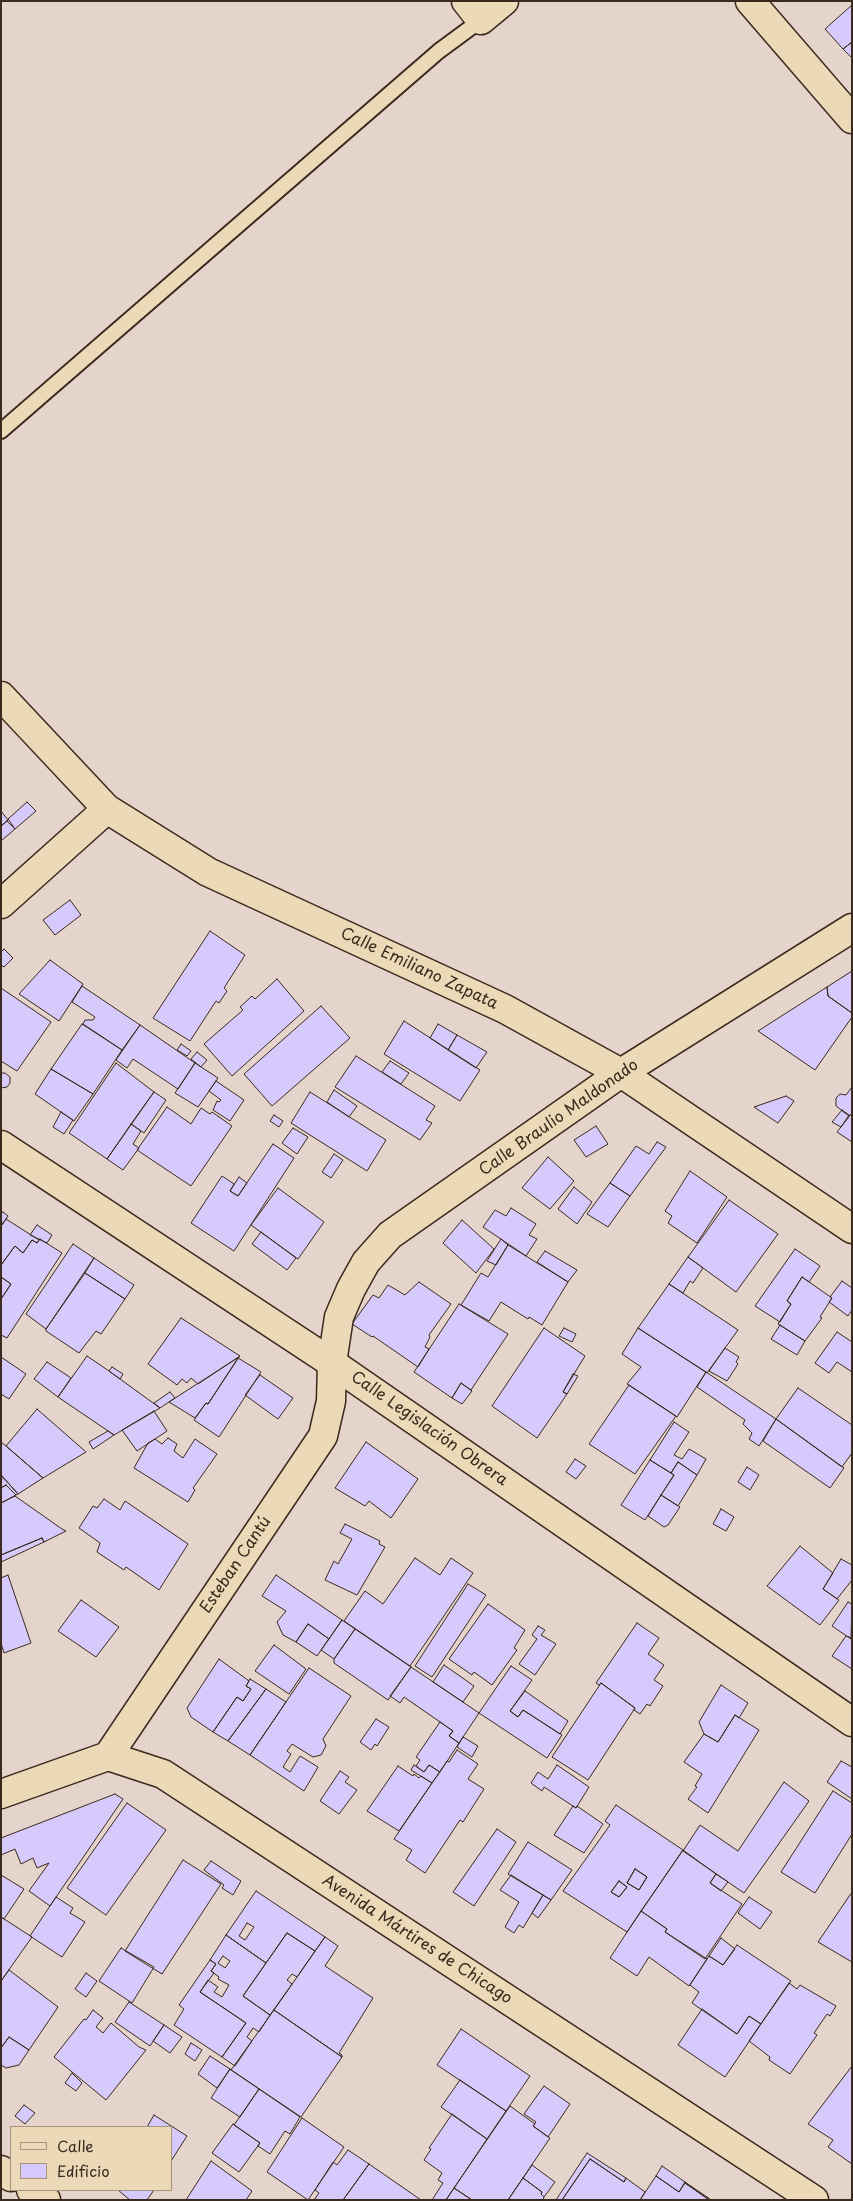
<!DOCTYPE html>
<meta charset="utf-8">
<style>
body{margin:0}
#map{position:relative;width:853px;height:2201px;overflow:hidden;background:#e5d4cb;font-family:"Playpen Sans",sans-serif}
canvas{display:block}
.frame{position:absolute;inset:0;border:2px solid #3b2a1e;pointer-events:none}
.legend{position:absolute;left:10px;top:2126px;width:162px;height:65px;box-sizing:border-box;background:#ebd9b7;border:1px solid #a5937a;margin:0;padding:6px 9px;list-style:none;font-size:15px;color:#3b2a1e}
.legend li{display:flex;align-items:center;gap:10px;height:25px}
.legend b{width:25px;border:1px solid #a5937a}
</style>
<div id="map">
<canvas width="853" height="2201"></canvas>
<div class="frame"></div>
<ul class="legend">
<li><b style="height:6px;background:#ebd9b7"></b>Calle</li>
<li><b style="height:14px;background:#d6c9fb"></b>Edificio</li>
</ul>
</div>
<script>
const context = document.querySelector('canvas').getContext('2d');
context.lineJoin = 'round';
function fill(path, color) {
  context.fillStyle = color;
  context.fill(path, 'evenodd');
}
function shape(rows) {
  const path = new Path2D();
  for (const r of rows) {
    path.moveTo(r[0], r[1]);
    for (let i = 2; i < r.length; i += 2) path.lineTo(r[i], r[i + 1]);
  }
  return path;
}
function strokePath(path, color, width, dash) {
  context.strokeStyle = color;
  context.lineWidth = width;
  context.lineCap = dash ? 'butt' : 'round';
  context.setLineDash(dash || []);
  context.stroke(path);
}
function write(font, color, halo, rows, align = 'center') {
  context.font = font + ' "Playpen Sans",sans-serif';
  context.lineWidth = 4.5;
  context.setLineDash([]);
  context.textBaseline = 'middle';
  context.strokeStyle = halo;
  context.fillStyle = color;
  for (const [text, x, y, turn = 0] of rows) {
    context.save();
    context.translate(x, y);
    context.rotate((+turn || 0) * Math.PI / 180);
    context.textAlign = isNaN(turn) ? turn : align;
    if (halo) context.strokeText(text, 0, 0);
    context.fillText(text, 0, 0);
    context.restore();
  }
}
const building = shape([
 [852,5,852,42,843,49,825,29,852,5],
 [852,42,852,58,843,49,852,42],
 [27,802,36,811,15,829,8,819,27,802],
 [1,811,8,820,1,826,1,811],
 [7,821,15,829,1,841,1,826,7,821],
 [70,900,81,915,55,935,43,920,70,900],
 [210,931,245,955,224,988,227,991,219,1003,216,1001,190,1041,153,1018,210,931],
 [4,949,13,958,4,967,1,965,1,952,4,949],
 [50,960,83,984,59,1021,19,994,50,960],
 [852,971,852,1013,828,996,827,987,852,971],
 [277,979,304,1011,232,1076,204,1044,243,1010,240,1007,252,996,255,999,277,979],
 [82,986,140,1025,122,1050,83,1024,85,1020,93,1020,95,1017,72,1002,82,986],
 [827,987,828,996,852,1013,852,1017,815,1070,758,1031,827,987],
 [1,988,51,1022,17,1071,1,1061,1,988],
 [321,1006,350,1038,272,1106,244,1074,321,1006],
 [404,1021,480,1070,460,1101,384,1054,404,1021],
 [82,1024,122,1050,93,1094,51,1069,82,1024],
 [438,1024,457,1035,448,1050,430,1038,438,1024],
 [140,1025,195,1063,178,1089,133,1059,127,1068,116,1060,140,1025],
 [457,1035,487,1052,476,1068,448,1050,457,1035],
 [181,1044,191,1051,187,1056,177,1050,181,1044],
 [197,1052,207,1060,201,1067,191,1059,197,1052],
 [356,1056,435,1106,426,1120,432,1123,420,1140,335,1087,356,1056],
 [390,1061,409,1073,401,1084,382,1072,390,1061],
 [116,1063,154,1092,107,1159,69,1133,116,1063],
 [195,1063,218,1078,198,1107,175,1093,195,1063],
 [51,1069,93,1094,74,1121,35,1094,51,1069],
 [1,1073,5,1073,10,1077,10,1083,7,1087,1,1088,1,1073],
 [216,1081,244,1100,230,1121,213,1110,217,1101,219,1102,221,1100,209,1091,216,1081],
 [852,1087,852,1113,849,1116,836,1106,836,1098,840,1094,846,1095,852,1087],
 [334,1090,357,1106,349,1117,327,1102,334,1090],
 [154,1092,166,1100,144,1133,131,1124,154,1092],
 [310,1092,386,1140,367,1171,291,1123,310,1092],
 [786,1096,794,1101,778,1123,754,1107,786,1096],
 [167,1107,191,1124,201,1108,210,1114,212,1112,232,1126,191,1186,137,1150,167,1107],
 [842,1110,849,1115,841,1127,832,1122,842,1110],
 [61,1112,73,1120,64,1134,53,1127,61,1112],
 [852,1113,852,1142,837,1132,852,1113],
 [274,1115,283,1121,279,1127,270,1121,274,1115],
 [131,1124,141,1131,133,1144,139,1148,123,1170,107,1159,131,1124],
 [596,1126,608,1144,586,1157,574,1140,596,1126],
 [293,1128,308,1137,297,1154,282,1143,293,1128],
 [657,1142,666,1147,630,1196,610,1183,636,1146,649,1154,657,1142],
 [273,1144,294,1158,234,1251,191,1223,222,1176,234,1184,230,1191,238,1196,273,1144],
 [334,1154,343,1160,331,1178,322,1172,334,1154],
 [548,1157,574,1181,550,1209,522,1188,548,1157],
 [690,1171,727,1197,697,1243,668,1223,672,1216,665,1211,690,1171],
 [239,1177,247,1183,238,1196,230,1191,239,1177],
 [610,1183,630,1196,608,1227,587,1214,610,1183],
 [574,1187,592,1202,577,1224,558,1209,574,1187],
 [278,1188,324,1222,298,1259,251,1225,278,1188],
 [729,1200,778,1234,736,1292,688,1257,729,1200],
 [511,1208,536,1224,529,1235,537,1239,526,1256,483,1227,495,1210,506,1216,511,1208],
 [3,1212,8,1216,2,1225,1,1214,3,1212],
 [6,1219,39,1240,37,1243,32,1240,23,1253,15,1246,1,1265,1,1226,6,1219],
 [462,1220,494,1249,476,1273,443,1243,462,1220],
 [37,1225,52,1235,47,1243,30,1235,37,1225],
 [261,1232,296,1258,287,1270,252,1244,261,1232],
 [40,1239,62,1253,7,1338,1,1335,1,1299,11,1284,1,1277,1,1265,15,1246,23,1253,32,1240,37,1243,40,1239],
 [501,1239,508,1245,496,1265,487,1261,501,1239],
 [73,1244,94,1258,46,1329,26,1314,73,1244],
 [508,1245,568,1282,542,1325,529,1317,528,1319,501,1302,489,1321,461,1305,481,1273,488,1277,508,1245],
 [795,1249,820,1266,809,1282,802,1277,787,1301,791,1304,780,1322,755,1306,795,1249],
 [545,1251,577,1270,568,1282,537,1262,545,1251],
 [688,1257,703,1268,693,1283,690,1281,683,1293,669,1284,688,1257],
 [94,1258,134,1285,125,1299,85,1273,94,1258],
 [85,1273,125,1299,101,1334,96,1331,79,1353,46,1331,46,1329,85,1273],
 [1,1277,11,1284,1,1299,1,1277],
 [802,1277,832,1298,820,1317,822,1318,805,1341,778,1324,791,1304,787,1301,802,1277],
 [842,1281,852,1288,852,1310,848,1316,829,1302,832,1298,830,1297,842,1281],
 [419,1282,451,1304,429,1335,430,1337,425,1347,429,1349,418,1367,373,1336,372,1337,352,1324,373,1295,379,1298,388,1285,405,1295,419,1282],
 [669,1284,738,1330,707,1373,638,1328,669,1284],
 [459,1304,508,1334,471,1390,461,1383,452,1398,414,1372,459,1304],
 [181,1318,240,1356,198,1384,191,1378,187,1383,182,1379,177,1385,148,1364,181,1318],
 [780,1325,805,1341,797,1355,771,1339,780,1325],
 [544,1328,585,1356,563,1392,567,1394,537,1438,492,1406,544,1328],
 [564,1328,576,1334,572,1342,559,1336,564,1328],
 [638,1328,706,1372,677,1417,627,1384,641,1367,622,1354,638,1328],
 [837,1332,852,1342,852,1372,837,1362,829,1373,815,1363,837,1332],
 [725,1348,739,1357,736,1362,738,1364,727,1381,709,1371,725,1348],
 [87,1356,109,1371,160,1408,114,1435,58,1397,87,1356],
 [1,1357,26,1374,9,1399,1,1394,1,1357],
 [239,1357,208,1404,206,1403,195,1418,169,1402,239,1357],
 [238,1358,261,1372,219,1437,194,1420,206,1403,208,1404,238,1358],
 [47,1362,71,1378,58,1397,34,1379,47,1362],
 [112,1367,123,1374,120,1379,109,1371,112,1367],
 [706,1372,776,1419,759,1446,749,1439,752,1433,743,1424,745,1420,697,1387,706,1372],
 [573,1374,578,1376,567,1394,563,1392,573,1374],
 [260,1375,293,1398,278,1419,245,1395,260,1375],
 [461,1383,472,1391,462,1404,452,1398,461,1383],
 [629,1385,676,1416,635,1474,589,1444,629,1385],
 [798,1388,852,1425,852,1453,842,1467,776,1419,798,1388],
 [170,1392,175,1398,160,1408,154,1403,170,1392],
 [37,1409,86,1452,43,1478,6,1446,37,1409],
 [154,1411,167,1431,137,1451,122,1430,154,1411],
 [776,1419,844,1468,830,1488,763,1441,776,1419],
 [674,1422,689,1432,674,1455,682,1459,689,1449,706,1459,697,1475,678,1462,671,1473,650,1460,674,1422],
 [108,1431,114,1435,93,1449,89,1442,108,1431],
 [168,1438,177,1444,174,1451,183,1458,195,1439,217,1454,193,1488,195,1490,188,1502,134,1468,148,1443,155,1439,162,1444,168,1438],
 [1,1442,6,1446,43,1478,18,1494,1,1475,1,1442],
 [366,1442,418,1479,391,1518,369,1501,365,1506,335,1488,366,1442],
 [575,1459,586,1466,576,1479,566,1472,575,1459],
 [650,1460,674,1475,645,1520,621,1505,650,1460],
 [678,1462,697,1475,678,1506,661,1495,674,1475,671,1473,678,1462],
 [747,1467,759,1475,750,1490,738,1482,747,1467],
 [2,1476,18,1494,16,1495,6,1485,1,1488,2,1476],
 [6,1485,16,1495,1,1503,1,1488,6,1485],
 [661,1495,680,1507,668,1525,664,1527,648,1516,661,1495],
 [15,1496,62,1529,66,1531,44,1542,42,1538,1,1555,1,1503,15,1496],
 [104,1499,120,1510,125,1501,188,1544,159,1590,126,1567,124,1570,97,1552,100,1543,79,1528,93,1506,97,1508,104,1499],
 [721,1509,734,1517,726,1531,713,1524,721,1509],
 [345,1524,380,1541,379,1544,385,1547,357,1595,325,1580,334,1561,338,1564,352,1539,340,1533,345,1524],
 [42,1538,44,1542,1,1562,1,1555,42,1538],
 [800,1546,833,1573,823,1589,839,1600,820,1625,767,1586,800,1546],
 [415,1558,440,1575,451,1558,473,1573,410,1666,344,1621,365,1591,383,1604,415,1558],
 [841,1559,852,1565,852,1580,837,1599,823,1589,841,1559],
 [8,1575,31,1643,4,1653,1,1643,1,1578,8,1575],
 [276,1575,342,1620,329,1639,308,1624,296,1642,283,1635,277,1622,286,1611,262,1596,276,1575],
 [468,1584,486,1595,432,1677,415,1666,468,1584],
 [81,1600,119,1627,96,1657,58,1631,81,1600],
 [848,1602,852,1604,851,1639,832,1626,848,1602],
 [488,1604,525,1630,514,1648,517,1650,492,1685,474,1672,472,1675,449,1659,488,1604],
 [342,1620,355,1629,334,1659,321,1650,342,1620],
 [637,1623,659,1638,648,1654,664,1665,654,1680,663,1686,650,1706,647,1704,640,1714,634,1710,635,1708,601,1683,599,1685,596,1683,637,1623],
 [308,1624,329,1639,317,1656,296,1642,308,1624],
 [538,1626,545,1630,541,1635,556,1644,535,1675,519,1664,537,1639,532,1635,538,1626],
 [355,1629,411,1667,388,1700,334,1663,334,1659,355,1629],
 [846,1636,852,1638,852,1669,832,1656,846,1636],
 [274,1645,306,1669,289,1694,255,1671,274,1645],
 [219,1659,249,1681,246,1686,251,1689,243,1701,237,1697,213,1732,191,1717,187,1708,219,1659],
 [444,1665,474,1686,463,1702,433,1682,444,1665],
 [511,1666,532,1680,510,1711,518,1717,523,1710,562,1735,547,1758,479,1713,511,1666],
 [411,1667,479,1713,459,1743,449,1736,453,1731,404,1697,400,1703,390,1696,411,1667],
 [309,1668,351,1696,323,1739,326,1746,321,1755,313,1757,292,1744,287,1751,291,1754,283,1767,290,1772,300,1756,318,1767,304,1791,250,1755,309,1668],
 [250,1679,266,1689,228,1741,213,1732,237,1697,243,1701,251,1689,246,1686,250,1679],
 [601,1683,635,1708,588,1780,552,1757,601,1683],
 [721,1685,748,1703,739,1718,735,1715,718,1742,704,1734,699,1722,721,1685],
 [266,1689,286,1702,250,1755,228,1741,266,1689],
 [525,1691,568,1721,560,1734,523,1710,518,1717,510,1711,525,1691],
 [735,1715,759,1730,708,1813,688,1799,697,1787,695,1786,702,1774,684,1762,704,1734,718,1742,735,1715],
 [376,1719,389,1727,377,1746,375,1744,371,1750,360,1742,376,1719],
 [440,1722,453,1731,449,1736,459,1743,440,1772,429,1765,424,1772,416,1766,420,1760,416,1757,440,1722],
 [463,1737,478,1746,472,1757,457,1747,463,1737],
 [457,1750,478,1764,468,1779,484,1789,463,1822,460,1820,425,1873,406,1860,412,1850,394,1839,447,1761,449,1762,457,1750],
 [841,1761,852,1767,852,1799,827,1782,841,1761],
 [414,1765,424,1772,429,1765,440,1772,432,1783,411,1770,414,1765],
 [557,1765,589,1787,576,1808,544,1787,542,1791,531,1783,538,1772,548,1779,557,1765],
 [398,1766,413,1776,414,1774,419,1778,421,1776,432,1783,399,1831,367,1811,398,1766],
 [340,1771,349,1777,345,1782,357,1790,339,1814,320,1801,340,1771],
 [784,1782,809,1801,744,1893,683,1851,700,1825,738,1851,784,1782],
 [833,1791,852,1803,852,1834,815,1893,781,1872,833,1791],
 [115,1794,123,1799,50,1906,29,1891,49,1863,37,1868,33,1858,21,1864,15,1849,1,1855,1,1838,115,1794],
 [127,1803,166,1830,106,1915,67,1888,127,1803],
 [616,1805,683,1850,627,1932,563,1891,610,1825,605,1821,616,1805],
 [635,1869,647,1877,639,1890,627,1883,635,1869],
 [619,1881,627,1887,619,1897,611,1892,619,1881],
 [573,1806,576,1808,577,1806,603,1824,584,1853,554,1835,573,1806],
 [497,1829,516,1842,474,1906,453,1892,497,1829],
 [528,1842,572,1870,551,1900,508,1874,528,1842],
 [683,1850,716,1874,710,1883,742,1904,705,1959,665,1932,667,1929,641,1911,683,1850],
 [183,1860,221,1884,162,1974,125,1951,183,1860],
 [211,1861,241,1881,233,1895,222,1888,224,1885,204,1870,211,1861],
 [635,1869,647,1877,639,1890,627,1883,635,1869],
 [716,1874,728,1882,721,1891,710,1883,716,1874],
 [1,1875,24,1889,4,1919,1,1917,1,1875],
 [511,1875,543,1895,523,1928,519,1925,514,1933,505,1927,519,1902,500,1890,511,1875],
 [619,1881,627,1887,619,1897,611,1892,619,1881],
 [256,1891,325,1937,315,1951,287,1933,266,1963,226,1935,256,1891],
 [247,1923,254,1927,245,1940,239,1936,247,1923],
 [852,1892,852,1962,818,1942,852,1892],
 [543,1895,551,1900,538,1918,532,1913,543,1895],
 [56,1897,73,1908,70,1913,85,1922,62,1957,30,1936,56,1897],
 [749,1897,772,1912,760,1929,738,1913,749,1897],
 [641,1911,667,1929,665,1932,707,1959,689,1986,649,1957,637,1976,610,1958,641,1911],
 [1,1917,32,1937,1,1981,1,1917],
 [287,1933,315,1951,297,1977,292,1974,287,1980,292,1984,270,2015,243,1996,287,1933],
 [226,1935,266,1963,243,1996,270,2015,259,2032,253,2028,247,2037,252,2041,235,2066,222,2057,246,2023,200,1992,208,1980,218,1987,214,1992,222,1997,229,1985,218,1979,219,1977,211,1971,216,1964,210,1960,226,1935],
 [223,1956,230,1961,225,1968,218,1963,223,1956],
 [325,1937,338,1946,325,1966,373,1998,339,2053,342,2055,342,2057,274,2010,325,1937],
 [721,1938,735,1949,723,1965,709,1956,721,1938],
 [737,1945,791,1981,761,2024,749,2016,737,2034,692,2003,699,1992,690,1985,709,1956,723,1965,737,1945],
 [121,1948,154,1967,132,2003,99,1981,121,1948],
 [210,1960,216,1964,211,1971,214,1973,200,1992,246,2023,222,2057,174,2025,184,2009,179,2005,210,1960],
 [9,1970,58,2007,29,2050,9,2037,1,2048,1,1981,9,1970],
 [86,1973,97,1981,86,1997,75,1989,86,1973],
 [789,1983,797,1989,800,1985,836,2006,830,2016,827,2014,814,2033,817,2035,790,2074,769,2060,770,2057,749,2041,789,1983],
 [129,2002,164,2025,150,2046,115,2022,129,2002],
 [702,2009,737,2034,749,2016,761,2024,725,2077,678,2045,702,2009],
 [93,2010,103,2018,96,2027,103,2033,111,2023,139,2047,146,2050,106,2100,54,2057,84,2019,86,2020,93,2010],
 [274,2010,342,2057,301,2117,231,2070,274,2010],
 [164,2025,182,2037,170,2053,153,2041,164,2025],
 [461,2029,530,2076,506,2111,437,2065,461,2029],
 [9,2037,29,2050,19,2065,6,2068,1,2065,1,2048,9,2037],
 [191,2043,202,2050,195,2061,185,2054,191,2043],
 [210,2056,230,2069,217,2088,198,2074,210,2056],
 [852,2066,852,2164,828,2147,833,2140,808,2124,852,2066],
 [230,2069,259,2089,240,2117,211,2098,230,2069],
 [72,2073,82,2083,76,2091,65,2083,72,2073],
 [460,2080,506,2111,487,2139,441,2107,460,2080],
 [544,2086,570,2104,548,2137,533,2126,536,2122,524,2114,544,2086],
 [259,2089,300,2117,290,2134,285,2131,270,2154,258,2146,260,2143,234,2125,259,2089],
 [24,2105,35,2113,25,2124,15,2116,24,2105],
 [510,2106,535,2124,533,2126,550,2138,508,2200,472,2200,454,2188,510,2106],
 [452,2114,487,2139,446,2200,432,2200,443,2183,438,2180,442,2173,424,2160,431,2149,429,2148,452,2114],
 [154,2115,187,2136,171,2161,171,2127,147,2127,154,2115],
 [302,2118,344,2147,308,2200,267,2172,302,2118],
 [233,2124,260,2143,239,2172,212,2153,233,2124],
 [348,2150,369,2164,343,2200,314,2200,319,2193,315,2190,333,2162,337,2165,348,2150],
 [587,2153,626,2178,624,2182,590,2159,562,2200,556,2200,587,2153],
 [590,2159,624,2182,626,2178,645,2192,640,2200,562,2200,590,2159],
 [211,2161,252,2191,246,2200,186,2200,211,2161],
 [369,2164,421,2200,343,2200,369,2164],
 [532,2165,555,2182,544,2197,541,2194,542,2192,523,2178,532,2165],
 [662,2166,685,2182,679,2192,656,2176,662,2166],
 [656,2176,679,2192,685,2183,709,2200,640,2200,656,2176],
 [523,2178,542,2192,541,2194,544,2197,543,2200,508,2200,523,2178],
 [685,2182,710,2199,710,2200,685,2183,685,2182],
 [454,2188,472,2200,446,2200,454,2188],
 [118,2190,154,2190,147,2200,130,2200,118,2190]
]);
fill(building, '#d6c9fb');
strokePath(building, '#3b2a1e', 1);
const service = shape([
 [1,431,439,51,481,20]
]);
const minor = shape([
 [466,1,481,20,504,1],
 [750,1,852,119],
 [1,696,107,809,208,872,505,1009,621,1073,852,1229],
 [1,904,107,809],
 [1,1145,332,1363,852,1722],
 [1,2170,11,2177],
 [31,2190,46,2200]
]);
const tertiary = shape([
 [108,1756,323,1436,331,1401,332,1363,339,1317,351,1289,366,1262,390,1235,621,1073,852,928],
 [1,1794,108,1756,163,1774,814,2200]
]);
strokePath(service, '#3b2a1e', 18);
strokePath(minor, '#3b2a1e', 31);
strokePath(tertiary, '#3b2a1e', 31);
strokePath(service, '#ebd9b7', 14);
strokePath(minor, '#ebd9b7', 28);
strokePath(tertiary, '#ebd9b7', 28);
write('16px', '#3b2a1e', '#ebd9b7', [
 ["Calle Emiliano Zapata",419,969,25],
 ["Calle Braulio Maldonado",559,1118,-35],
 ["Calle Legislación Obrera",429,1429,35],
 ["Esteban Cantú",236,1565,-56],
 ["Avenida Mártires de Chicago",417,1940,33]
]);
</script>
